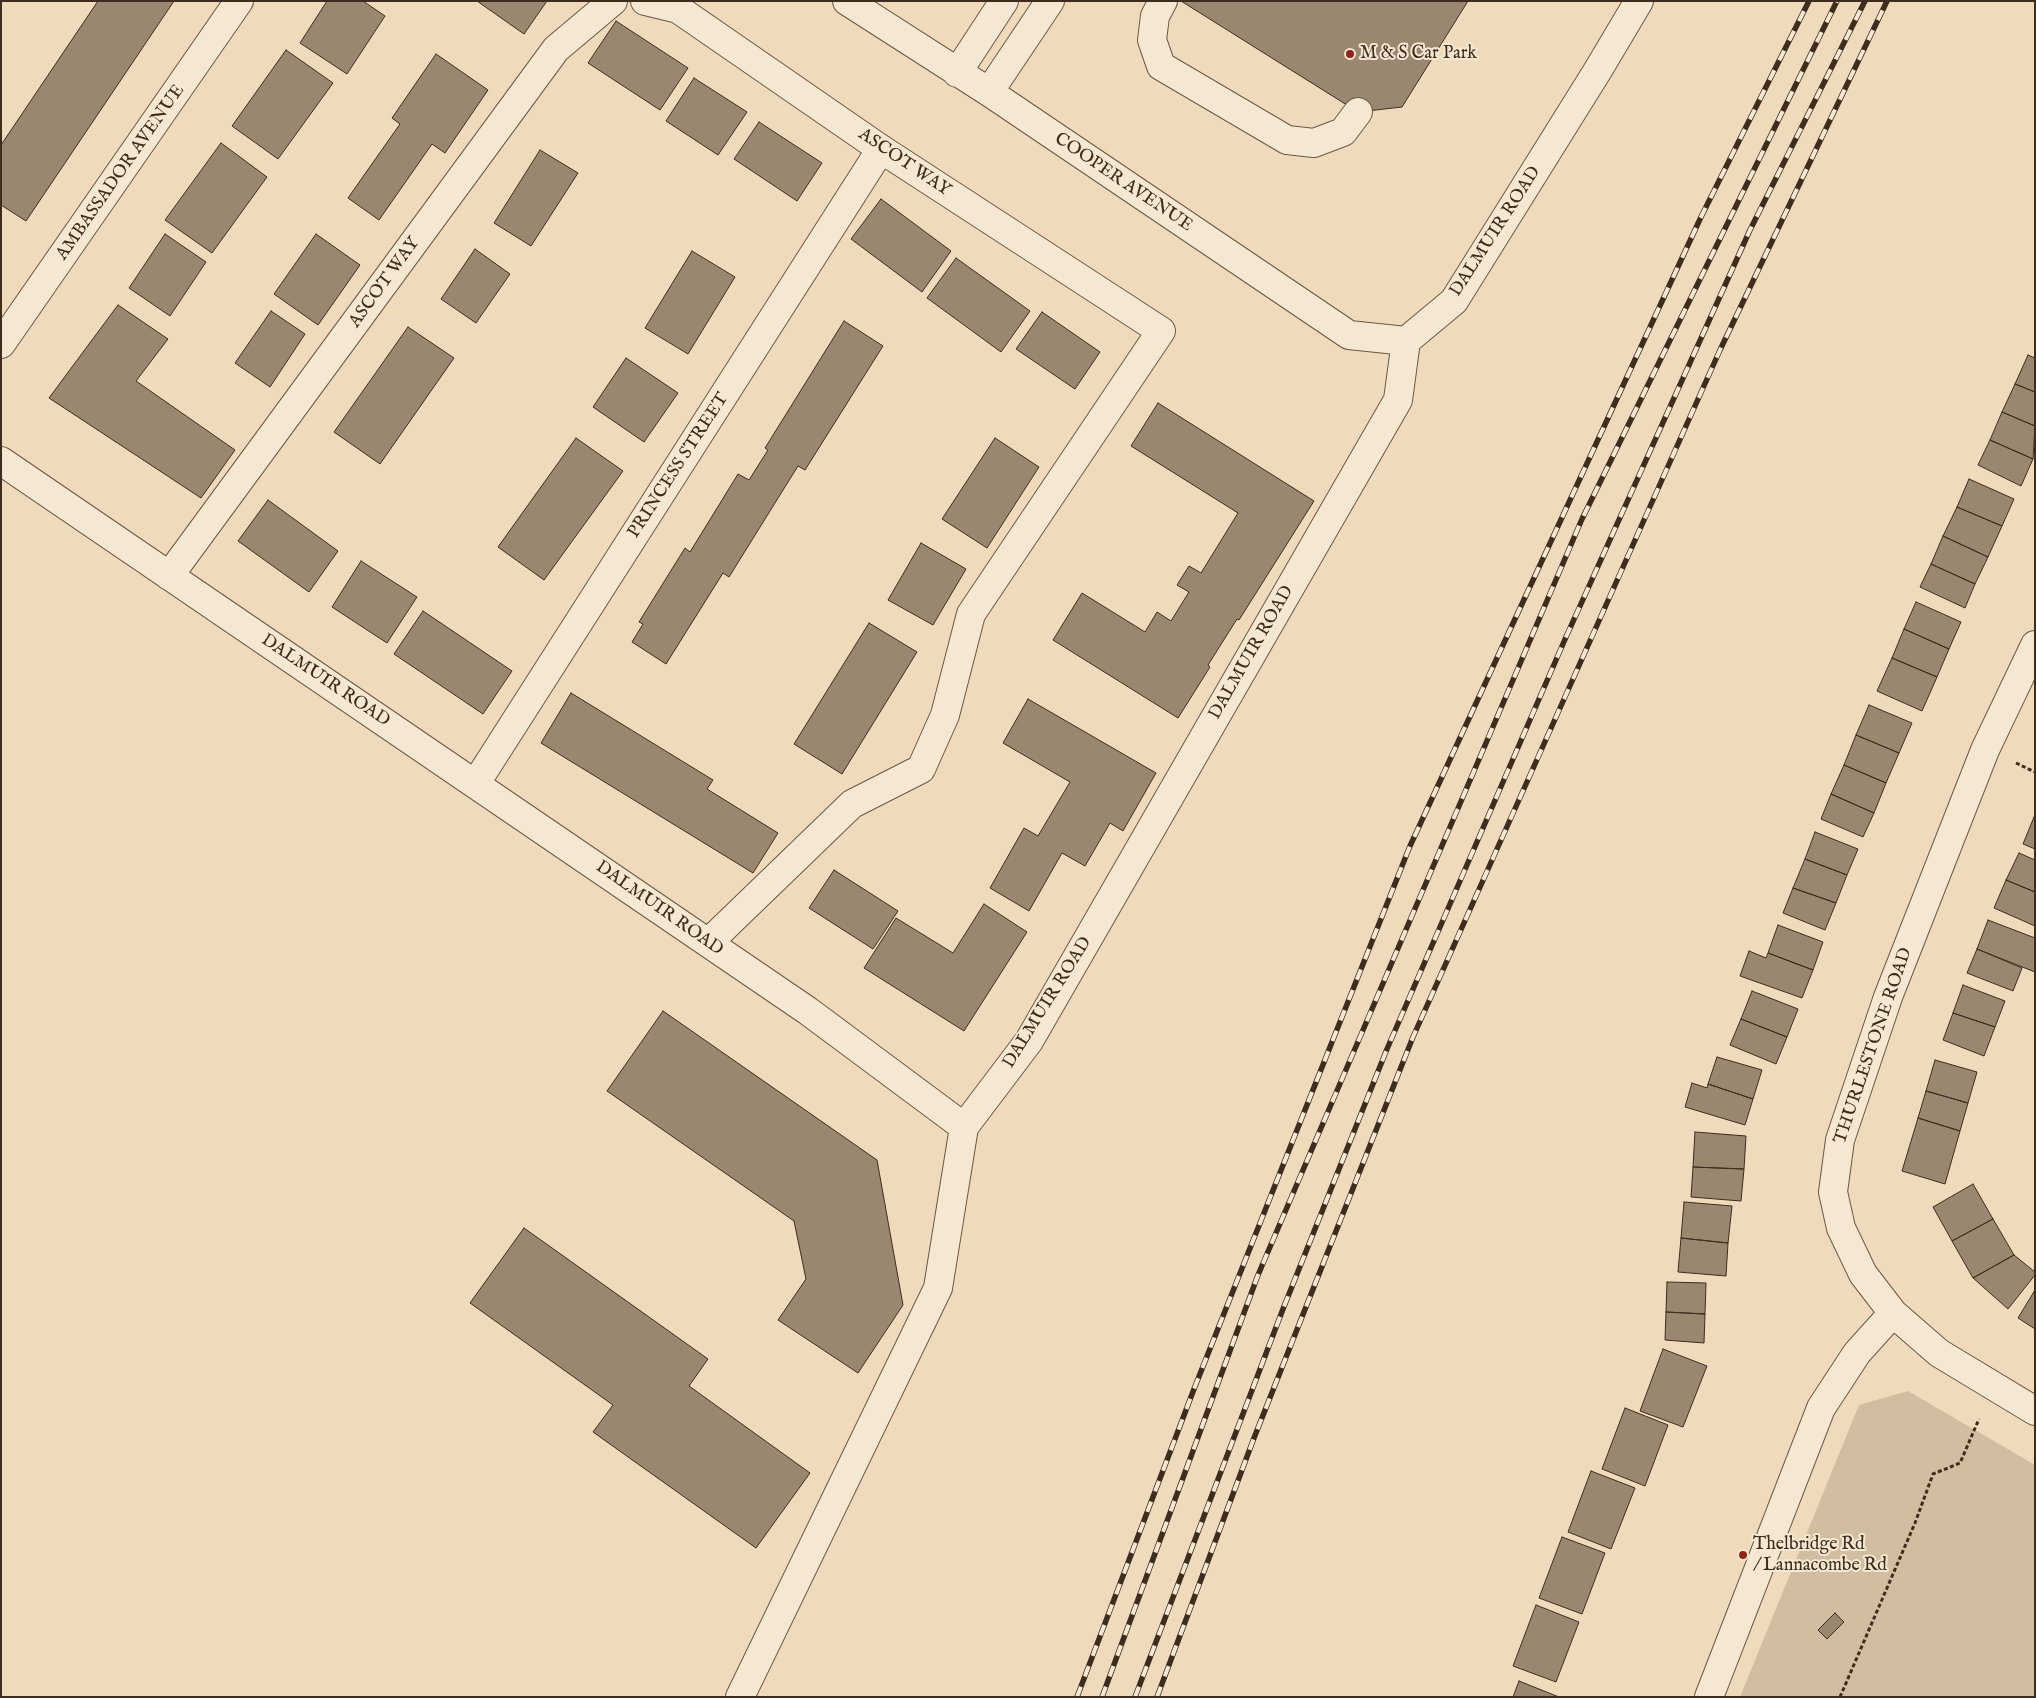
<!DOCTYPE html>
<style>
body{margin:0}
#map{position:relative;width:2036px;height:1698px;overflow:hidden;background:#efdbbb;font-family:"IM FELL English",serif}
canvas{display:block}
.frame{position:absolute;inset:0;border:2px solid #3e2c1e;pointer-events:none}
</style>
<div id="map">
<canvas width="2036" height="1698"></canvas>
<div class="frame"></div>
</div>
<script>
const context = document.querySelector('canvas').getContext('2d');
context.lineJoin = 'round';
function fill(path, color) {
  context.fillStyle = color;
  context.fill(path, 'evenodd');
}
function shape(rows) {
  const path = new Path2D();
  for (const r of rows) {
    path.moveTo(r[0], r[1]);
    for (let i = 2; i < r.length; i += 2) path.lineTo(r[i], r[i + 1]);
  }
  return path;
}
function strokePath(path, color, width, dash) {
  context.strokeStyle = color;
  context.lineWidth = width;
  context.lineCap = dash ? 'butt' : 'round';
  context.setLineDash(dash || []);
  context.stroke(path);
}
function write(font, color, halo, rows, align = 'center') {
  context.font = font + ' "IM FELL English",serif';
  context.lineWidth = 4;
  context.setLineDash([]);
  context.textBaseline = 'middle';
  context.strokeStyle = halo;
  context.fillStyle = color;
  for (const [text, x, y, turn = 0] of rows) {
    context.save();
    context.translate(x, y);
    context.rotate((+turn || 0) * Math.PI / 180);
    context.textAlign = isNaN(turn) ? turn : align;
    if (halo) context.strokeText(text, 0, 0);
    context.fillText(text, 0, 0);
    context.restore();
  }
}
fill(shape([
 [1908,1391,2035,1465,2035,1697,1740,1697,1859,1405]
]), '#d1bda0');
const building = shape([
 [98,1,174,1,26,221,1,205,1,145,98,1],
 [327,1,363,1,385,16,347,74,300,43,327,1],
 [477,1,547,1,524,34,477,1],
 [1181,1,1468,1,1402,107,1358,112,1181,1],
 [616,21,688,68,660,110,588,63,616,21],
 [286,50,333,83,278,159,232,126,286,50],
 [436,54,488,90,445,153,432,144,379,220,348,198,400,124,392,118,436,54],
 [694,78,747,112,718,155,666,121,694,78],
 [759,122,822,163,797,201,734,159,759,122],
 [221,143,267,177,212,253,165,220,221,143],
 [540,150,578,173,531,246,494,223,540,150],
 [881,199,951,251,922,292,851,239,881,199],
 [165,234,206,262,170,316,129,288,165,234],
 [316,234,360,265,318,325,274,294,316,234],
 [475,249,510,274,476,323,441,299,475,249],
 [692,251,735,277,688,354,645,328,692,251],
 [956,258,1030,311,1001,352,927,298,956,258],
 [118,305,168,339,136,381,235,450,201,498,49,398,118,305],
 [271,311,305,334,270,387,235,363,271,311],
 [1042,312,1100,352,1075,389,1016,349,1042,312],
 [844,321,883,346,805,470,798,466,729,577,723,573,666,664,632,642,643,624,639,622,685,548,690,552,738,474,749,480,768,450,765,448,844,321],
 [408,327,454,358,380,464,334,432,408,327],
 [2028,355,2035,358,2035,392,2015,384,2028,355],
 [626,358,678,393,644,442,593,407,626,358],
 [2015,384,2035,392,2035,426,2002,412,2015,384],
 [1158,403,1314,501,1239,620,1237,619,1208,665,1210,667,1178,718,1053,640,1082,593,1145,632,1157,612,1171,621,1189,592,1177,585,1189,566,1201,573,1238,513,1131,446,1158,403],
 [2002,412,2035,426,2033,459,1990,440,2002,412],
 [576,438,623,471,544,580,498,547,576,438],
 [995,438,1039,467,987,548,942,519,995,438],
 [1990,440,2033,459,2021,486,1978,465,1990,440],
 [1969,479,2014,499,2002,526,1957,507,1969,479],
 [268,500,338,551,309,592,238,541,268,500],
 [1957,507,2002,526,1988,557,1943,536,1957,507],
 [1943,536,1988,557,1975,584,1931,564,1943,536],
 [921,543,966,569,933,625,888,600,921,543],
 [361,561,417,597,387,643,332,607,361,561],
 [1931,564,1975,584,1965,608,1920,587,1931,564],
 [1916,602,1961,622,1949,649,1904,629,1916,602],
 [423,611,512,671,483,714,394,654,423,611],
 [869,623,917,652,842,774,794,744,869,623],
 [1904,629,1949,649,1937,677,1892,658,1904,629],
 [1892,658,1937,677,1922,711,1877,691,1892,658],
 [571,693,713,780,707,789,778,833,753,873,541,743,571,693],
 [1028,699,1156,773,1123,831,1110,823,1085,866,1062,853,1029,911,990,888,1024,828,1038,836,1070,782,1003,743,1028,699],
 [1869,705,1912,723,1899,753,1856,735,1869,705],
 [1856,735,1899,753,1886,783,1844,765,1856,735],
 [1844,765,1886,783,1874,813,1831,794,1844,765],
 [1831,794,1874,813,1863,837,1821,819,1831,794],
 [2034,817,2035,817,2035,849,2023,844,2034,817],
 [1815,832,1858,849,1847,875,1805,859,1815,832],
 [2019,853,2035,860,2035,892,2006,880,2019,853],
 [1805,859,1847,875,1836,903,1793,888,1805,859],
 [834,870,898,911,873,949,809,908,834,870],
 [2006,880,2035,892,2035,926,1994,908,2006,880],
 [1793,888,1836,903,1825,930,1783,913,1793,888],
 [984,904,1027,932,964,1031,864,968,896,918,953,953,984,904],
 [1988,920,2035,938,2035,972,1977,949,1988,920],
 [1778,925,1823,942,1813,970,1768,953,1778,925],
 [1977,949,2022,968,2013,991,1967,973,1977,949],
 [1749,951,1766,958,1768,953,1813,970,1802,998,1740,976,1749,951],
 [1963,985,2005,1001,1995,1027,1953,1013,1963,985],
 [1752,991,1798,1009,1787,1037,1741,1019,1752,991],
 [663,1011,877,1160,903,1305,858,1373,778,1320,806,1279,794,1221,607,1091,663,1011],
 [1953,1013,1995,1027,1984,1056,1943,1040,1953,1013],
 [1741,1019,1787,1037,1776,1064,1730,1045,1741,1019],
 [1717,1057,1762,1070,1753,1099,1708,1084,1717,1057],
 [1935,1060,1977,1072,1968,1103,1926,1091,1935,1060],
 [1692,1083,1707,1088,1708,1084,1753,1099,1745,1125,1685,1107,1692,1083],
 [1926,1091,1968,1103,1960,1131,1918,1118,1926,1091],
 [1918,1118,1960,1131,1945,1184,1902,1171,1918,1118],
 [1695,1132,1746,1136,1744,1169,1693,1167,1695,1132],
 [1693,1167,1744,1169,1741,1201,1691,1197,1693,1167],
 [1973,1184,1993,1219,1952,1241,1933,1207,1973,1184],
 [1684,1202,1732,1206,1728,1243,1681,1238,1684,1202],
 [1993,1219,2014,1255,1973,1278,1952,1241,1993,1219],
 [524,1228,708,1359,689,1386,810,1473,756,1548,593,1432,613,1405,470,1303,524,1228],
 [1681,1238,1728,1243,1726,1276,1678,1272,1681,1238],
 [2014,1255,2035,1272,2035,1275,2008,1309,1973,1278,2014,1255],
 [1667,1282,1706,1283,1705,1314,1666,1312,1667,1282],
 [2035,1290,2035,1329,2018,1318,2035,1290],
 [1666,1312,1705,1314,1704,1343,1665,1340,1666,1312],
 [1663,1349,1707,1366,1683,1427,1640,1411,1663,1349],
 [1625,1408,1668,1425,1645,1486,1602,1469,1625,1408],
 [1591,1471,1635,1488,1611,1549,1568,1532,1591,1471],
 [1562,1537,1605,1553,1582,1614,1539,1598,1562,1537],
 [1536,1605,1579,1622,1556,1682,1513,1666,1536,1605],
 [1835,1613,1844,1622,1827,1639,1818,1630,1835,1613],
 [1519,1681,1559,1697,1513,1697,1519,1681]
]);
fill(building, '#9a8770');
strokePath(building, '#3e2c1e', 1);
const minor = shape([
 [645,1,678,9,881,149,1161,331,971,614,945,715,921,769,852,804,708,943],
 [847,1,989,92,1349,335,1406,341],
 [1163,1,1155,16,1152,40,1161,66,1287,140,1314,143,1343,132,1358,112],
 [957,73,1004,1],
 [989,92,1050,1],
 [1,344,239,1],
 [1,461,808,1011,964,1127,1029,1041,1398,400,1406,341,1454,301,1598,70,1639,1],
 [169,576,556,49,613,1],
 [2035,645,1985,750,1888,997,1840,1140,1833,1192,1841,1228,1863,1274,1893,1313,1939,1353,2035,1411],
 [476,783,881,149],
 [740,1697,938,1288,964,1127],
 [1709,1697,1821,1408,1857,1353,1893,1313]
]);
strokePath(minor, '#6a5845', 30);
strokePath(shape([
 [2016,763,2035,772],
 [1840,1697,1915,1523,1933,1474,1960,1463,1979,1419]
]), '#3e2c1e', 3, [4, 2.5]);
strokePath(minor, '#f5e8d3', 28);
const rail = shape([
 [1077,1697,1194,1389,1410,846,1701,217,1809,1],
 [1102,1697,1258,1275,1582,519,1837,1],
 [1135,1697,1283,1309,1387,1049,1566,637,1750,230,1865,1],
 [1157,1697,1254,1438,1413,1037,1720,350,1887,1]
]);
strokePath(rail, '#3e2c1e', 5.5);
strokePath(rail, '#f5e8d3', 4, [11]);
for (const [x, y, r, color] of [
 [1350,54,5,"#8f2418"],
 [1743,1555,5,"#8f2418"]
]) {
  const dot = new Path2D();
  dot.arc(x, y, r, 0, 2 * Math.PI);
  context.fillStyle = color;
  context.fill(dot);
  strokePath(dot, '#f5e8d3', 2);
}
write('18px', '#3e2c1e', '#f5e8d3', [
 ["M & S Car Park",1360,54],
 ["Thelbridge Rd",1753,1545],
 ["/ Lannacombe Rd",1753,1566]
], 'left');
write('18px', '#3e2c1e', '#f5e8d3', [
 ["ASCOT WAY",904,163,34],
 ["AMBASSADOR AVENUE",121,173,-55],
 ["COOPER AVENUE",1123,183,34],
 ["DALMUIR ROAD",1496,232,-57],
 ["ASCOT WAY",385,283,-54],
 ["PRINCESS STREET",679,466,-57],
 ["DALMUIR ROAD",1252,653,-60],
 ["DALMUIR ROAD",325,681,34],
 ["DALMUIR ROAD",659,909,35],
 ["DALMUIR ROAD",1048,1003,-58],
 ["THURLESTONE ROAD",1874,1046,-71]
]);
</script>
